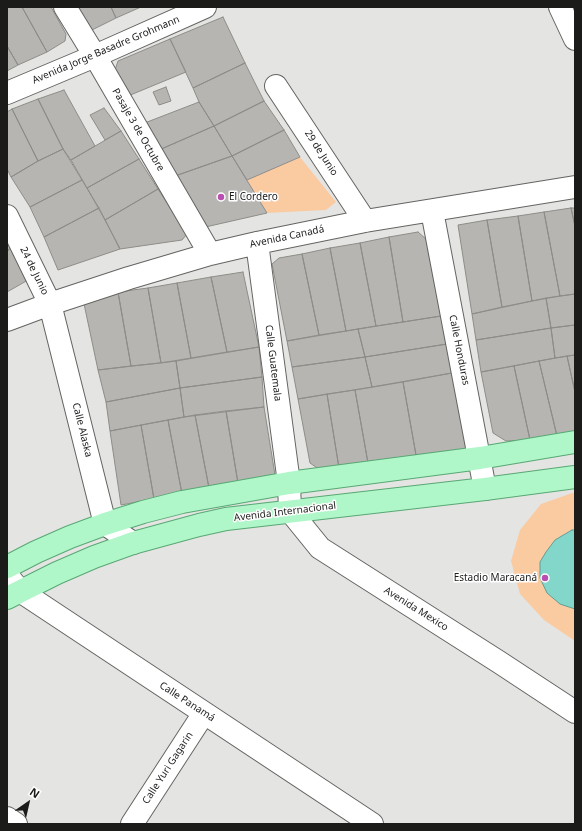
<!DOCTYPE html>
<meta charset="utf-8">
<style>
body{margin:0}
#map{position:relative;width:582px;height:831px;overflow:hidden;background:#e4e5e2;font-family:"Noto Sans",sans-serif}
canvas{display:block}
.frame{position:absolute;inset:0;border:8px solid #1b1b1a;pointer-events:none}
.north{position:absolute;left:8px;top:783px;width:40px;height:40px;-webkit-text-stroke:3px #fff;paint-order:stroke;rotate:34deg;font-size:11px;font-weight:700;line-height:16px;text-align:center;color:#1b1b1a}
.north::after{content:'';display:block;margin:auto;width:14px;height:18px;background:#1b1b1a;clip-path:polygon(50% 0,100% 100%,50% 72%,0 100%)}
</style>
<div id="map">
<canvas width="582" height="831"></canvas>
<div class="frame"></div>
<div class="north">N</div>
</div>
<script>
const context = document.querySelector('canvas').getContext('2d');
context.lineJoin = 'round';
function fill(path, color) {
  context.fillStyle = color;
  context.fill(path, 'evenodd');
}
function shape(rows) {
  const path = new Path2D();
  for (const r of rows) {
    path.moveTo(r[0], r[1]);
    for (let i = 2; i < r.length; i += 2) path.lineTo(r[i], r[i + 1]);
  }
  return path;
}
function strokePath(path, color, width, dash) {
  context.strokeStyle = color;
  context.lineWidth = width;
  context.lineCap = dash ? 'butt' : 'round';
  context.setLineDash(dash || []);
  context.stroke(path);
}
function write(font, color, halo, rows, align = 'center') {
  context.font = font + ' "Noto Sans",sans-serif';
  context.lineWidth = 3;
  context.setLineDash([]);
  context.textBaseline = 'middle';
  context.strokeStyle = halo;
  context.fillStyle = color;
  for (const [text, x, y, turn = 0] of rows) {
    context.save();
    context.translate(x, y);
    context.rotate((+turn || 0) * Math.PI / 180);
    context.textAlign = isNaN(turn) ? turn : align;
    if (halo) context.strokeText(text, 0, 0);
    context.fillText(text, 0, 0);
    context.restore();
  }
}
fill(shape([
 [300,157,336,202,326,210,267,213,247,180],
 [575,492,575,641,544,620,520,594,511,561,520,530,541,504]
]), '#facaa1');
const water = shape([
 [572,530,575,530,575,609,560,604,547,593,540,578,540,562,546,552,555,540,572,530]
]);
fill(water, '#82d7ca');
strokePath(water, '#639f95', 1);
const building = shape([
 [7,7,22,7,47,52,18,65,7,46,7,7],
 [22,7,51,7,66,34,65,41,47,52,22,7],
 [77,7,111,7,116,18,92,30,88,27,77,7],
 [111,7,141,7,116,18,111,7],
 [223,17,245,63,193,88,170,39,223,17],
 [170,39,186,72,128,96,115,70,118,61,170,39],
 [7,46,18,65,7,71,7,46],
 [245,63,264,101,214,126,199,102,193,88,245,63],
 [166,87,171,101,159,105,153,92,166,87],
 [64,90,95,146,71,160,63,149,38,99,64,90],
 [38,99,63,149,38,161,12,109,38,99],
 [264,101,284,130,232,156,214,126,264,101],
 [199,102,214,126,159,150,142,124,199,102],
 [104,108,121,131,105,140,90,115,104,108],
 [12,109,38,161,11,177,7,169,7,112,12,109],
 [214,126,232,156,175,176,159,150,214,126],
 [284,130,300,157,247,180,232,156,284,130],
 [121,131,139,159,87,188,71,160,121,131],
 [63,149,82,180,30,207,11,177,38,161,63,149],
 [232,156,267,213,201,228,175,176,232,156],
 [139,159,158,189,105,220,87,188,139,159],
 [82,180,99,208,44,237,30,207,82,180],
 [158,189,187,234,182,240,120,249,105,220,158,189],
 [99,208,120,249,58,270,44,237,99,208],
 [571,208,575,208,575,226,571,208],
 [571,208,575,226,575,294,560,296,544,212,571,208],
 [544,212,560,296,532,301,518,216,544,212],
 [518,216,532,301,502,307,487,220,518,216],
 [487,220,502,307,472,314,458,225,487,220],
 [418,232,426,239,441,316,403,322,389,237,418,232],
 [389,237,403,322,376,326,360,243,389,237],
 [7,241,11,248,7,251,7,241],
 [360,243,376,326,346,331,330,248,360,243],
 [11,248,28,280,7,292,7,251,11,248],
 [330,248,346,331,319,335,302,254,330,248],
 [302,254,319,335,287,341,272,264,279,258,302,254],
 [243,272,259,347,227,352,211,277,243,272],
 [211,277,227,352,191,358,177,283,211,277],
 [177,283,191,358,161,363,148,288,177,283],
 [148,288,161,363,131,366,118,292,148,288],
 [118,292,131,366,98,370,83,299,118,292],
 [575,294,575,325,551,328,546,298,575,294],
 [546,298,551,328,476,340,472,314,546,298],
 [441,316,447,344,365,357,358,329,441,316],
 [575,325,575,355,555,358,551,328,575,325],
 [551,328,555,358,481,372,476,340,551,328],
 [358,329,365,357,292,367,287,341,358,329],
 [447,344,452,373,372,387,365,357,447,344],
 [259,347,262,377,180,388,176,361,259,347],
 [575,355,575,392,567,356,575,355],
 [567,356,575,392,575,433,557,436,539,361,567,356],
 [365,357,372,387,298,399,292,367,365,357],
 [176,361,180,388,106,402,98,370,176,361],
 [539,361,557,436,530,440,514,366,539,361],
 [514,366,530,440,506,441,493,433,481,372,514,366],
 [452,373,467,449,416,455,403,382,452,373],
 [262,377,264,407,184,417,180,388,262,377],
 [403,382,416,455,368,463,355,390,403,382],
 [180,388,184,417,110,431,106,402,180,388],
 [355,390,368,463,339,468,327,394,355,390],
 [327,394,339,468,320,470,310,463,298,399,327,394],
 [264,407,275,475,238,483,226,411,264,407],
 [226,411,238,483,209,488,195,415,226,411],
 [195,415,209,488,182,494,168,420,195,415],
 [168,420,182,494,154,499,141,425,168,420],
 [141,425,154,499,121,505,110,431,141,425]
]);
fill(building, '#b6b5b1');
strokePath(building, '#8d8c88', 1);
const minor = shape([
 [65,7,95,56,210,254],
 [560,7,575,39],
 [276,86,365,221],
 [7,93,95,56,205,7],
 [432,211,485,489],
 [7,216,50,304,105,524,133,543],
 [257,243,289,483,290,511,320,548,499,662,575,712],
 [7,320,50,304,129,278,210,254,257,243,365,221,575,187],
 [7,575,20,591,372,824],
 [7,818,16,824],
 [132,824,204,713]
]);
const major = shape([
 [7,567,36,552,70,537,105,524,143,512,182,502,289,483,480,458,575,442],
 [7,598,57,573,94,557,133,543,199,525,226,519,485,489,575,477]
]);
strokePath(minor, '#646562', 24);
strokePath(major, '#59a774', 24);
strokePath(minor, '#fff', 22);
strokePath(major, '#aff7c8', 22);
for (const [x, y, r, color] of [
 [221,197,4,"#b94fb1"],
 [545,578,4,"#b94fb1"]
]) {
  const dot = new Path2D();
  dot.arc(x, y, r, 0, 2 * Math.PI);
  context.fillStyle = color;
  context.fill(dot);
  strokePath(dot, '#fff', 1.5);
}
write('10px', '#1b1b1a', '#fff', [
 ["Avenida Jorge Basadre Grohmann",106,50,-23],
 ["Pasaje 3 de Octubre",138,130,60],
 ["29 de Junio",321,153,57],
 ["Avenida Canadá",287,237,-12],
 ["24 de Junio",34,271,64],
 ["Calle Honduras",459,350,79],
 ["Calle Guatemala",273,363,83],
 ["Calle Alaska",82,430,76],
 ["Avenida Internacional",285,512,-7],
 ["Avenida Mexico",416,609,32],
 ["Calle Panamá",187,702,33],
 ["Calle Yuri Gagarin",168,768,-57]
]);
write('10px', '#1b1b1a', '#fff', [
 ["El Cordero",229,197],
 ["Estadio Maracaná",537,578,"right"]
], 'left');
</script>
